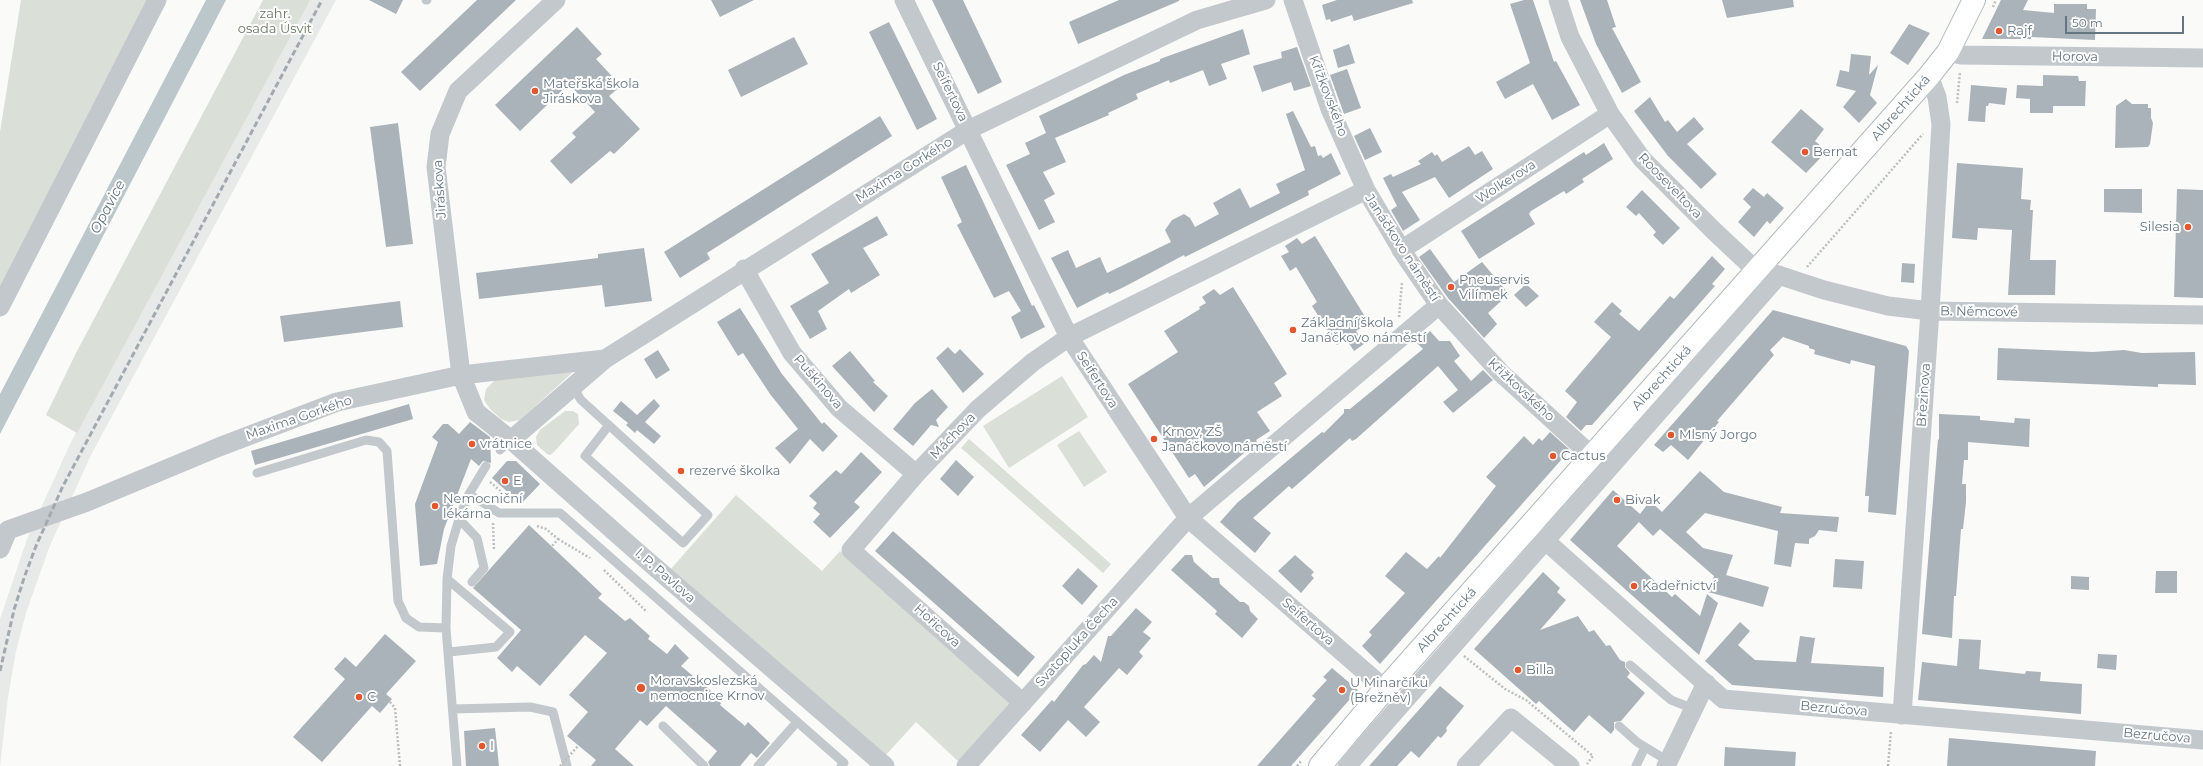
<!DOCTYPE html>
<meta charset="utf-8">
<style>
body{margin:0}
#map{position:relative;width:2203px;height:766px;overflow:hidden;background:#fafaf8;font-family:Montserrat,sans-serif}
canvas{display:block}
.scale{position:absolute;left:2065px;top:16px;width:119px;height:18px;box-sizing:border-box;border:2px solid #657683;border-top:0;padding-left:5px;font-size:12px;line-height:14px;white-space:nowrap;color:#657683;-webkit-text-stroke:3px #fff;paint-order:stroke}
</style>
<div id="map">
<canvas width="2203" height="766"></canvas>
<div class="scale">50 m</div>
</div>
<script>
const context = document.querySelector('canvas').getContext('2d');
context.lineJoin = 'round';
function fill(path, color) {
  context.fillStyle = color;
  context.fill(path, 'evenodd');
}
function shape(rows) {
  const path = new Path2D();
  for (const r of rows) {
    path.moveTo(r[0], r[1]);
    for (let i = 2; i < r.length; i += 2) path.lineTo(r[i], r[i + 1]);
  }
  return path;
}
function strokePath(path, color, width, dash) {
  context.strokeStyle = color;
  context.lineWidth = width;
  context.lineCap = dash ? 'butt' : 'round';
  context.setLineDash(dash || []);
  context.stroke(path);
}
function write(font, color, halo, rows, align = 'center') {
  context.font = font + ' Montserrat,sans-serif';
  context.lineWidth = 4;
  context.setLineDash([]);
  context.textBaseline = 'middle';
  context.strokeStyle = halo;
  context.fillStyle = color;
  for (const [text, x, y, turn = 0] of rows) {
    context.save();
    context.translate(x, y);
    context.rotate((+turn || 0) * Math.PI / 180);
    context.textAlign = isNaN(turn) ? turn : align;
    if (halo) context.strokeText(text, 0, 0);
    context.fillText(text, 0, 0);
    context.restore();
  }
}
fill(shape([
 [309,0,336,0,91,455,49,548,26,613,16,651,8,697,0,766,0,619,27,539,70,444]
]), '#e8e9e9');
fill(shape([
 [21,0,149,0,0,289,0,132],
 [263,0,310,0,77,433,46,415,76,353],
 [573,372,520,420,509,422,501,419,490,409,484,400,486,389,498,377],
 [1062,376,1088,417,1009,468,983,426],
 [565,411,573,411,578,414,579,424,554,452,550,455,547,454,537,445,536,437,540,430],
 [1079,431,1107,472,1084,487,1057,445],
 [969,439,1111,564,1103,573,961,448],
 [736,495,822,571,840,551,1011,701,1013,705,959,762,916,722,884,757,670,570]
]), '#dadfd7');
fill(shape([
 [206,0,226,0,0,434,0,394]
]), '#bbc7cb');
fill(shape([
 [369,0,403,0,396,14],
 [477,0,516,0,420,91,401,72],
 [711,0,754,0,720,17],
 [932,0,963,0,1002,82,978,94],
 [1119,0,1179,0,1179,1,1078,44,1069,22],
 [1337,0,1412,0,1413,3,1354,21,1352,15,1331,22,1330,19,1326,20,1322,5],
 [1524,0,1533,0,1554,62,1556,61,1580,105,1552,120,1533,84,1505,99,1496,82,1530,63,1510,4],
 [1580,0,1607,0,1616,27,1612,28,1641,82,1622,93,1596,44],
 [1722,0,1793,0,1794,7,1727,18],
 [2001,0,2028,0,2023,10,2054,13,2054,4,2087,4,2087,9,2096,9,2095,40,2031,37,2031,39,1982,39],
 [889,22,937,119,917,130,869,32],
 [1909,24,1930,33,1908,65,1890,53],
 [577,27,602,54,596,59,621,86,609,96,640,129,614,154,610,151,571,184,550,161,576,137,572,133,595,112,569,84,520,131,495,105],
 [1243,29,1250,54,1221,64,1227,79,1209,86,1203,70,1170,83,1169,80,1136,94,1138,99,1108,113,1109,115,1055,138,1066,162,1043,172,1055,194,1044,200,1055,222,1039,230,1006,165,1030,154,1025,143,1046,133,1039,116,1124,75,1160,61,1160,59],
 [794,37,808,64,741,97,728,70],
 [1349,44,1355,63,1338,68,1333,50],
 [1297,47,1311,86,1294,91,1291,82,1262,92,1253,66,1282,58,1281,52],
 [1851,54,1871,56,1869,75,1878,65,1870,95,1877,103,1859,123,1843,107,1856,91,1836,86,1840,70,1849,72],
 [1347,69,1361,108,1344,114,1330,75],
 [2043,75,2078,76,2079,81,2086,81,2085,106,2053,106,2053,113,2030,113,2030,99,2016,98,2017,85,2043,86],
 [1971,85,2007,88,2005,105,1989,103,1988,106,1986,106,1985,122,1968,121],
 [1650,97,1665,122,1668,120,1677,132,1694,117,1704,129,1687,144,1717,174,1701,189,1668,156,1634,111],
 [2126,99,2132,104,2148,104,2148,108,2151,108,2151,118,2153,123,2150,144,2148,147,2115,148,2116,106],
 [1801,109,1824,129,1815,141,1827,151,1806,173,1771,142],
 [1293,111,1311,147,1315,146,1318,156,1321,155,1323,158,1331,153,1341,174,1308,191,1309,195,1185,257,1184,255,1124,287,1109,294,1108,292,1077,308,1051,258,1068,250,1076,268,1100,257,1107,273,1171,242,1165,230,1172,220,1184,214,1190,218,1195,227,1219,214,1213,203,1240,188,1250,208,1280,193,1276,184,1305,170,1286,114],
 [880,116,892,136,707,253,710,259,680,278,664,252],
 [398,123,413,244,386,247,370,127],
 [1370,128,1382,152,1365,160,1354,136],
 [1604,143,1613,159,1582,179,1584,182,1566,194,1564,191,1531,211,1529,214,1535,224,1479,259,1461,231,1584,152,1586,155],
 [1469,146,1475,155,1482,151,1493,169,1449,198,1435,177,1402,192,1420,220,1403,231,1392,212,1391,210,1397,206,1383,178,1391,174,1393,177,1421,164,1418,161,1432,152,1435,156,1437,154,1442,162],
 [1957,163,2023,168,2021,199,2031,200,2030,210,2033,210,2030,260,2056,260,2055,295,2008,295,2012,230,1978,228,1977,240,1952,238],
 [966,165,1032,306,1034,305,1045,327,1021,339,1011,317,1021,311,1009,291,994,298,957,225,962,222,941,177],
 [1753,188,1764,197,1767,193,1784,208,1770,224,1767,221,1754,237,1738,222,1751,207,1743,199],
 [2104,189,2142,189,2142,213,2104,212],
 [2177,189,2203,190,2203,298,2174,297],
 [1642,190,1680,228,1663,245,1653,235,1656,232,1639,213,1636,216,1626,207],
 [877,216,888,235,863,248,880,275,851,293,849,289,818,311,827,329,810,339,790,306,829,283,811,254],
 [1315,236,1369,323,1356,331,1364,344,1354,351,1346,339,1337,345,1312,306,1317,302,1296,267,1290,271,1281,256,1289,252,1285,246,1297,238,1302,244],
 [644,248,652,301,605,307,602,285,479,299,476,273,598,258,598,254],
 [1430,249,1454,282,1482,262,1509,294,1488,313,1497,324,1484,338,1448,298,1419,257],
 [1712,256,1725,269,1712,284,1715,286,1592,425,1586,425,1581,431,1566,417,1577,402,1565,391,1611,337,1594,322,1612,302,1622,311,1619,314,1639,331,1670,296,1674,299],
 [1902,263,1915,264,1914,283,1901,282],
 [1526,284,1539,296,1526,307,1514,295],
 [1233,287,1287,374,1274,383,1282,396,1257,412,1270,431,1256,440,1257,442,1204,487,1195,474,1189,478,1128,384,1178,352,1164,331,1200,309,1199,307,1206,303,1202,297,1214,289,1220,295],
 [400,301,403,327,284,342,280,316],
 [740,308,782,374,822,424,824,422,838,436,823,452,810,439,790,464,775,448,798,429,770,394,743,353,738,356,717,322],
 [1773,310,1906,346,1909,351,1896,515,1868,512,1869,496,1865,496,1875,366,1851,360,1850,364,1814,354,1815,350,1809,348,1809,346,1783,337,1770,350,1774,355,1717,421,1719,422,1688,460,1671,445,1663,452,1654,445],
 [1430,331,1439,341,1450,341,1460,356,1454,361,1471,381,1483,370,1493,380,1453,413,1443,402,1458,390,1438,366,1356,439,1352,441,1350,438,1292,489,1289,486,1253,518,1271,533,1255,553,1220,522,1237,503,1322,432,1324,433,1344,413,1344,409,1350,409,1423,349,1417,343],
 [948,347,955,354,960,349,984,374,963,393,936,358],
 [1998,348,2093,352,2124,350,2142,353,2195,352,2196,385,2158,384,2158,387,1997,380],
 [658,350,670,370,656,379,644,359],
 [850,351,875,381,873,382,888,396,874,412,832,366],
 [932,389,948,407,936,420,939,427,931,425,913,446,893,429,915,403],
 [654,399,660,406,645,422,661,436,654,444,637,430,635,433,626,425,628,423,613,411,621,401,637,415],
 [409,404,413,419,255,465,251,451],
 [1939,414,1980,416,1980,420,2014,423,2015,418,2030,419,2029,447,1968,442,1968,460,1964,460,1962,484,1966,484,1966,502,1963,529,1961,529,1956,596,1954,596,1952,638,1922,634,1938,439,1939,440],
 [470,422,490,437,491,463,483,461,479,466,471,459,444,529,437,564,420,566,415,504,438,442,432,437,443,424,448,424,459,434],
 [1550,432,1570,450,1380,664,1362,646,1372,635,1369,632,1405,593,1385,576,1406,552,1427,569,1439,556,1440,558,1496,486,1486,477,1524,436,1533,445,1539,438,1542,441],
 [861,452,882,472,854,502,860,507,830,538,813,522,820,514,813,508,817,503,809,496,836,470,841,474],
 [956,460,974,477,958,496,940,479],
 [507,461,516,461,540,484,521,504,492,478],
 [1700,471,1724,492,1782,507,1780,513,1839,517,1837,532,1819,530,1815,536,1809,539,1809,544,1795,543,1791,567,1774,564,1778,531,1705,513,1686,532,1703,548,1733,555,1726,575,1769,587,1763,607,1708,592,1714,576,1660,529,1653,536,1639,522,1617,546,1672,597,1675,594,1700,616,1707,594,1718,603,1699,655,1570,540,1613,490,1640,514,1650,501,1662,512],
 [529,525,602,594,598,598,625,621,630,618,650,636,648,639,667,654,675,644,689,658,681,666,716,695,714,697,721,703,720,705,745,726,748,722,770,743,757,758,751,753,740,766,710,766,708,762,717,751,666,706,647,726,640,720,615,749,634,766,591,766,596,760,567,736,588,712,569,695,607,653,585,635,540,686,517,666,512,672,497,658,521,630,473,588],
 [893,531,1035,657,1018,677,875,551],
 [1185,555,1192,555,1194,562,1212,578,1219,578,1220,584,1240,602,1244,602,1249,606,1250,611,1258,619,1242,638,1215,614,1217,611,1171,570],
 [1295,555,1314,572,1311,575,1314,578,1301,593,1278,571],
 [1835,559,1864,561,1862,589,1833,587],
 [1078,568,1098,586,1082,605,1062,586],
 [2156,571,2177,571,2177,593,2155,593],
 [1543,572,1560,588,1557,592,1566,600,1540,630,1578,616,1589,632,1594,630,1606,646,1610,645,1620,660,1625,662,1625,667,1630,673,1627,677,1645,693,1621,721,1614,722,1614,730,1611,734,1589,715,1574,732,1539,701,1536,704,1474,649],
 [2071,576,2089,577,2089,590,2071,589],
 [1136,608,1152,622,1143,632,1151,638,1139,652,1143,656,1127,675,1119,668,1084,707,1100,722,1086,737,1068,720,1040,752,1021,735,1052,700,1054,702,1083,665,1086,664,1094,655,1101,662,1108,636,1111,636],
 [1740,622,1750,631,1738,645,1755,660,1796,662,1800,636,1815,638,1811,663,1884,667,1883,697,1732,685,1705,661],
 [385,634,416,661,386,694,392,699,380,713,372,706,322,762,293,737,345,679,334,669,345,657,356,667],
 [1959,639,1981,640,1979,669,2025,674,2026,671,2041,672,2040,681,2082,684,2081,714,1918,700,1922,662,1957,666],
 [2098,654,2117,655,2116,670,2097,668],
 [1332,668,1358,690,1291,766,1257,766,1316,699,1312,696,1327,680,1323,677],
 [1440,686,1464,706,1446,728,1447,731,1441,738,1438,736,1419,758,1411,751,1397,766,1369,766],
 [495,728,499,766,466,766,464,731],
 [1949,738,2096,751,2095,766,1947,766],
 [1725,747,1796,752,1795,766,1724,766]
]), '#aab3b9');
const secondary = shape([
 [1320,766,1385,689,1929,76,1948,52,1974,0]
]);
strokePath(secondary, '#b3babf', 24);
strokePath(shape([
 [1993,7,1996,0],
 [1957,103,1960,72],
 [1807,267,1923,134],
 [1399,317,1402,282],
 [490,482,512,501],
 [493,523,494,550],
 [537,526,546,529,558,539,552,546],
 [558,539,590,558],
 [604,570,647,612],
 [1464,656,1505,689,1526,700,1593,756,1587,764],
 [390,702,395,708,400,766],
 [1297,766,1302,760],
 [1888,766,1891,731]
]), '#bbbfc2', 2.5, [2, 2]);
strokePath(shape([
 [426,0,427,0],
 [573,387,581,400,708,515,683,543,585,456,609,425],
 [500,450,511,440],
 [257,473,366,440,379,442,387,451,398,601,406,618,419,627,446,628],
 [469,494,499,513,560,513,844,763,841,766],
 [459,519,477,538,484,568,472,582],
 [447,579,510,632,496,647,449,652],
 [1630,665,1671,700,1694,709],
 [453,709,530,707,553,712,567,766],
 [663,726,704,766],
 [1619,726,1637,742,1668,761],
 [457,766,446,628,447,579,451,546,459,519,469,494,486,466],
 [758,766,797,722],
 [1636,766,1645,747]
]), '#c3c8cc', 9);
strokePath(shape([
 [556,0,458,91,440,134,436,167,461,375,476,412,511,440,635,550,885,766],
 [904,0,1069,337,1188,518,1385,689],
 [1293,0,1330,109,1366,190,1404,254,1439,305,1501,373,1603,466],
 [1558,0,1570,37,1610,114,1642,159,1713,230,1747,262,1760,269,1824,290,1888,306,1930,311,2203,315],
 [1948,52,1961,55,2203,58],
 [1401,250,1610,114],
 [744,269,792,353,839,408,916,474],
 [0,307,157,0],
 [511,440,605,359,968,130,1197,20,1266,0],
 [1530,527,1723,699,2203,740],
 [8,530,87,502,219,447,337,402,461,375,605,359],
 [0,549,8,530],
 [1023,703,851,550,916,474,978,409,1033,362,1069,337,1366,190],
 [1902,715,1930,311,1941,124,1937,97,1929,76],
 [966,766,1188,518,1439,305],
 [1347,766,1779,275],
 [1466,766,1511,718,1570,766],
 [1666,766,1706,683]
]), '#c3c8cc', 19);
strokePath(secondary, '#fff', 22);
strokePath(shape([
 [0,671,14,610,24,578,36,546,63,486,322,0]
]), '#a2aab0', 3, [6, 3]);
strokePath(shape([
 [560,766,578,746]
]), '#bbbfc2', 2.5, [2, 2]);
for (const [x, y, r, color] of [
 [1999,31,4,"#e4572e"],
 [535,91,4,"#e4572e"],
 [1805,152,4,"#e4572e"],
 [2188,227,4,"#e4572e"],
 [1451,287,4,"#e4572e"],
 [1293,330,4,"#e4572e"],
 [1671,435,4,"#e4572e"],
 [1154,439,4,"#e4572e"],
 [472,444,4,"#e4572e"],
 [1553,456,4,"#e4572e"],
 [681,471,4,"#e4572e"],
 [505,481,4,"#e4572e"],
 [1617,500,4,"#e4572e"],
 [435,506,4,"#e4572e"],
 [1634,586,4,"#e4572e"],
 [1518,670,4,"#e4572e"],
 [641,688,5,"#e4572e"],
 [1342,690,4,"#e4572e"],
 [359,697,4,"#e4572e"],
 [482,746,4,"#e4572e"]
]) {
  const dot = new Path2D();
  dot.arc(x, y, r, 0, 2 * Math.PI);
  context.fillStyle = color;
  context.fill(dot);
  strokePath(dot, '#fff', 1.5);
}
write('13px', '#687a64', '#fff', [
 ["zahr.",275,14],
 ["osada Úsvit",275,29]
]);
write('13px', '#657683', '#fff', [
 ["Rajf",2007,31],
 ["Mateřská škola",543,84],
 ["Jiráskova",543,99],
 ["Bernat",1813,152],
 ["Silesia",2180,227,"right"],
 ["Pneuservis",1459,280],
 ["Vilímek",1459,295],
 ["Základní škola",1301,323],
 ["Janáčkovo náměstí",1301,338],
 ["Krnov, ZŠ",1162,432],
 ["Janáčkovo náměstí",1162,447],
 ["Mlsný Jorgo",1679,435],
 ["vrátnice",480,444],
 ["Cactus",1561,456],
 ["rezervé školka",689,471],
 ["E",513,481],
 ["Nemocniční",443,499],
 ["lékárna",443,514],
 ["Bivak",1625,500],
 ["Kadeřnictví",1642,586],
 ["Billa",1526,670],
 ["Moravskoslezská",650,681],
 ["nemocnice Krnov",650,696],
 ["U Minarčíků",1350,683],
 ["(Brežněv)",1350,698],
 ["C",367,697],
 ["I",490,746]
], 'left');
write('13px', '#657683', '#fff', [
 ["Horova",2075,57,1],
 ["Seifertova",950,92,64],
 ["Křižkovského",1328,96,69],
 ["Albrechtická",1901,108,-49],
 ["Maxima Gorkého",904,170,-32],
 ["Wolkerova",1506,182,-33],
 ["Rooseveltova",1670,186,46],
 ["Jiráskova",440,189,-94],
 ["Janáčkovo náměstí",1402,248,57],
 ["B. Němcové",1979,312,1],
 ["Albrechtická",1662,378,-48],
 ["Seifertova",1097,380,57],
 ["Puškinova",818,382,49],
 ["Křižkovského",1521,390,43],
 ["Březinova",1924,395,-86],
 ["Maxima Gorkého",299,418,-19],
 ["Máchova",953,436,-46],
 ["I. P. Pavlova",665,576,41],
 ["Albrechtická",1447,620,-48],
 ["Seifertova",1308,622,41],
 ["Hořicova",937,626,42],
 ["Svatopluka Čecha",1077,642,-48],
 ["Bezručova",1834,709,5],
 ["Bezručova",2157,736,5]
]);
write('italic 14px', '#60757c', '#fff', [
 ["Opavice",108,207,-62]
]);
</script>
